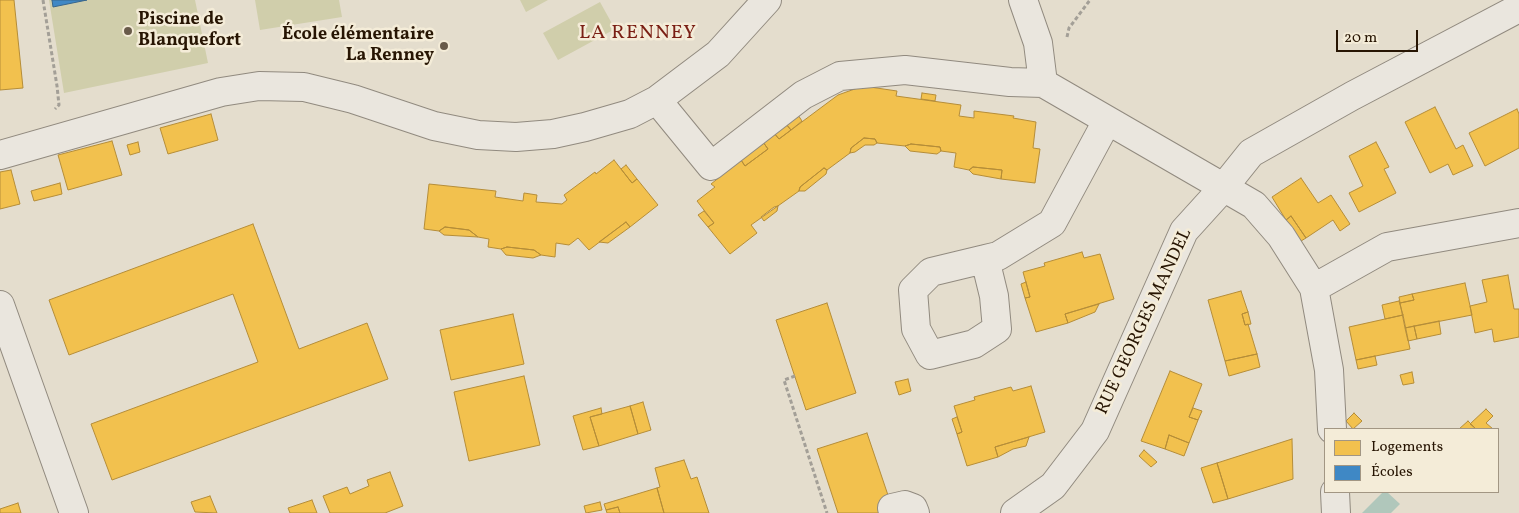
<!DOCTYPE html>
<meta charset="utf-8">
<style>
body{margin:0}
#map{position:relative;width:1519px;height:513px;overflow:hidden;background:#e4ddcd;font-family:Vollkorn,serif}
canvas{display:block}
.legend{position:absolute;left:1324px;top:428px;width:175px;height:65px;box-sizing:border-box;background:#f4ecd8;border:1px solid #a29683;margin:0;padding:6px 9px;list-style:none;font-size:15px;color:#271503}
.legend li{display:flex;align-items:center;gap:10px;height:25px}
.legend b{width:25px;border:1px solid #a29683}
.scale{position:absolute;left:1336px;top:30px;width:82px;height:22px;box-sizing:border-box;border:2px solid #271503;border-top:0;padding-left:6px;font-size:15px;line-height:18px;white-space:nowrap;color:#271503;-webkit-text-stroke:4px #f4ecd8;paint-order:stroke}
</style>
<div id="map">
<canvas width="1519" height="513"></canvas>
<ul class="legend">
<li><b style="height:14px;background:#f2c14e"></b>Logements</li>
<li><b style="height:14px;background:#3f88c5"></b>Écoles</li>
</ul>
<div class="scale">20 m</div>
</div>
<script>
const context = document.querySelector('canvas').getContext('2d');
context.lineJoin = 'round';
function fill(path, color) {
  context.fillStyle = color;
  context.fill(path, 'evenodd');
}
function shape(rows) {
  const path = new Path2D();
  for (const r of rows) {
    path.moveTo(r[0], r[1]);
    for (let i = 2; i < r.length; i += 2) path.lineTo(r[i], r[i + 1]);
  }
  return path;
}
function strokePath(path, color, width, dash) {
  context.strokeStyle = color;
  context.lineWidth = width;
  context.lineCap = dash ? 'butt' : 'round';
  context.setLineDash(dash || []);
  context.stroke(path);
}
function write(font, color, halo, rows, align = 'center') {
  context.font = font + ' Vollkorn,serif';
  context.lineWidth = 5;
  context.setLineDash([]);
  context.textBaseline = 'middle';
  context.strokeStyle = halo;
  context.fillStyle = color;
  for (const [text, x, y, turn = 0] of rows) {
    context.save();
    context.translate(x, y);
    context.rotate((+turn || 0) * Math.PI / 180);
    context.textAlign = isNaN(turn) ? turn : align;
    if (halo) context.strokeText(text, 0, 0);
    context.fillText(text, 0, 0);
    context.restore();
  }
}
fill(shape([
 [49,0,195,0,208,63,64,93],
 [255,0,339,0,342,17,260,30],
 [520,0,548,0,526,12],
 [600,2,615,29,558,60,543,33]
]), '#d0ceab');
fill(shape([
 [1383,492,1387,492,1400,504,1391,513,1362,513]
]), '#b0c7bb');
const homes = shape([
 [0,0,14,0,23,88,0,90,0,0],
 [863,86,897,91,896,96,961,105,959,116,974,118,974,111,1014,116,1013,118,1036,122,1033,148,1040,149,1035,183,1001,179,1002,170,973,167,969,170,954,167,956,153,941,151,940,147,911,144,905,146,877,143,875,139,864,138,851,148,850,153,827,170,824,168,800,187,799,191,751,225,757,233,730,254,708,227,714,223,697,201,715,187,711,184,741,160,745,166,768,149,763,142,774,133,779,139,838,95,863,86],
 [922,93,936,95,935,101,921,99,922,93],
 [1435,107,1456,149,1463,145,1473,166,1453,175,1448,164,1430,173,1405,122,1435,107],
 [1517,109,1519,114,1519,148,1485,166,1469,133,1517,109],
 [211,114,218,140,168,154,160,128,211,114],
 [798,115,802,121,791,130,786,124,798,115],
 [786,124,791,130,779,139,774,133,786,124],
 [864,138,875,139,877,143,874,145,865,145,855,152,850,153,851,148,864,138],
 [112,141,122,175,68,190,58,155,112,141],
 [138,142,140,152,130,155,127,145,138,142],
 [763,142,768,149,745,166,741,160,763,142],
 [1376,142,1389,167,1384,169,1396,193,1359,212,1349,193,1363,186,1349,156,1376,142],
 [911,144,940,147,941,151,937,154,910,151,905,146,911,144],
 [614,160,632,183,637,179,658,205,630,227,626,222,589,250,578,238,569,245,556,243,555,257,541,255,534,250,507,247,501,249,488,247,489,239,478,237,469,230,445,227,439,231,424,229,429,184,496,191,495,197,523,201,524,193,537,195,536,202,562,204,567,200,564,195,595,172,596,174,614,160],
 [626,165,637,179,632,183,621,169,626,165],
 [973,167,1002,170,1001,179,973,174,969,170,973,167],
 [824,168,827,170,826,174,805,191,799,191,800,187,824,168],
 [11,170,20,204,0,209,0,172,11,170],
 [1301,178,1318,203,1331,195,1350,224,1340,231,1333,220,1306,238,1291,216,1286,220,1272,197,1301,178],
 [60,183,62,194,34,201,31,191,60,183],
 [778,206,777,211,764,221,761,217,774,207,778,206],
 [704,211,714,223,708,227,698,215,704,211],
 [1291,216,1306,238,1301,241,1286,220,1291,216],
 [626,222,630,227,608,243,599,242,626,222],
 [253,224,299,349,367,323,388,379,112,480,91,424,258,362,233,294,69,355,49,300,253,224],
 [445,227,469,230,478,237,444,235,439,231,445,227],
 [507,247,534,250,541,255,533,258,506,255,501,249,507,247],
 [1082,252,1084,258,1100,254,1114,299,1065,314,1068,323,1036,332,1025,298,1030,297,1023,272,1045,266,1044,263,1082,252],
 [1508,275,1514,309,1519,309,1519,337,1494,342,1492,329,1475,333,1470,306,1487,302,1482,280,1508,275],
 [1026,282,1030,297,1025,298,1021,284,1026,282],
 [1465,283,1472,315,1405,328,1400,303,1414,300,1412,294,1465,283],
 [1241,291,1248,312,1242,314,1245,325,1248,324,1257,354,1225,361,1208,300,1241,291],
 [1412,294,1414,300,1400,303,1399,297,1412,294],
 [1399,301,1403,315,1385,319,1382,305,1399,301],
 [827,303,856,393,806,410,776,320,827,303],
 [1099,304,1095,312,1068,323,1065,314,1099,304],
 [1248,312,1251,324,1245,325,1242,314,1248,312],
 [513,314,524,364,451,380,440,330,513,314],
 [1403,315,1410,349,1356,360,1349,327,1403,315],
 [1439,321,1441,334,1417,339,1414,326,1439,321],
 [1414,326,1417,339,1408,341,1405,328,1414,326],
 [1257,354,1260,367,1229,376,1225,361,1257,354],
 [1375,356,1377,365,1358,369,1356,360,1375,356],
 [1170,371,1202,384,1189,417,1198,420,1189,443,1169,435,1165,449,1141,441,1170,371],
 [1412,372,1414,383,1403,385,1400,375,1412,372],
 [524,376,540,445,469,461,454,392,524,376],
 [908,379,911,391,899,395,895,382,908,379],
 [1031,386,1045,432,995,447,998,457,967,466,957,434,962,432,954,406,975,400,974,397,1011,387,1013,391,1031,386],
 [643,402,651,430,638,434,630,406,643,402],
 [630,406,638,434,599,446,590,417,630,406],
 [601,408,602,414,590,417,599,446,583,450,573,416,601,408],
 [1193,408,1202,411,1198,420,1189,417,1193,408],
 [1486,409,1493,416,1486,423,1493,429,1476,429,1470,424,1486,409],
 [1354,413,1362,421,1353,429,1346,421,1354,413],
 [957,417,962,432,957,434,952,419,957,417],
 [1468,421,1476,429,1459,429,1468,421],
 [867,433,894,513,838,513,817,449,867,433],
 [1169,435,1189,443,1184,456,1165,449,1169,435],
 [1029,437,1026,446,1013,449,998,457,995,447,1029,437],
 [1292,439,1293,479,1228,499,1217,463,1292,439],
 [1144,450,1157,462,1151,467,1139,456,1144,450],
 [684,460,691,479,697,477,709,513,664,513,657,488,660,487,655,468,684,460],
 [1217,463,1228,499,1213,503,1201,468,1217,463],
 [390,472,403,506,385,513,330,513,323,496,347,487,350,494,369,486,367,480,390,472],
 [657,488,664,513,620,513,618,507,606,510,604,504,657,488],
 [210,496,217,513,195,512,191,502,210,496],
 [312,500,317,513,290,513,288,508,312,500],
 [600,502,602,510,586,513,584,506,600,502],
 [18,503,21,513,0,513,0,509,18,503],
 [618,507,620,513,607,513,606,510,618,507]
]);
fill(homes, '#f2c14e');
strokePath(homes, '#b58d38', 1);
const schools = shape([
 [52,0,87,0,53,7,52,0]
]);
fill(schools, '#3f88c5');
strokePath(schools, '#38668b', 1);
const minor = shape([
 [1023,0,1038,43,1043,83,1254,205,1281,236,1314,288,1329,370,1332,429],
 [657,100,711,166,803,95,840,76,905,70,1010,82,1043,83],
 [0,155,221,92,259,86,304,87,353,99,434,126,478,135,516,137,553,134,585,127,630,114,657,100,718,54,767,0],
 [985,259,994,296,997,329,974,344,930,355,916,329,913,290,931,272,985,259,998,256,1052,223,1107,121],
 [1314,288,1387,247,1519,223],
 [0,305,74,513],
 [1335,492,1336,513],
 [892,508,905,505,913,508,915,513],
 [1015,513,1053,486,1095,431,1184,231,1223,188,1251,153,1352,96,1519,8]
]);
strokePath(minor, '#918a7f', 30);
strokePath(shape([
 [43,0,57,86,59,105,55,109],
 [1067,37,1069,28,1090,0],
 [795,376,784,380,827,513]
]), '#a39f97', 3, [4, 2.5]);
strokePath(minor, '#eae6de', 28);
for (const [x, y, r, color] of [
 [128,31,5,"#695b4a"],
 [444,46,5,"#695b4a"]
]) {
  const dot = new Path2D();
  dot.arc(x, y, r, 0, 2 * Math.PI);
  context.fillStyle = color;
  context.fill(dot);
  strokePath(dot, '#f4ecd8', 2);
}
write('bold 18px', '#271503', '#f4ecd8', [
 ["Piscine de",138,21],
 ["Blanquefort",138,42],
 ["École élémentaire",434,36,"right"],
 ["La Renney",434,57,"right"]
], 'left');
write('18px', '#271503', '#f4ecd8', [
 ["RUE GEORGES MANDEL",1145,322,-65]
]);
context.letterSpacing = '1px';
write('20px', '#7a1f14', '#f4ecd8', [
 ["LA RENNEY",638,34]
]);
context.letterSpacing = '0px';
</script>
